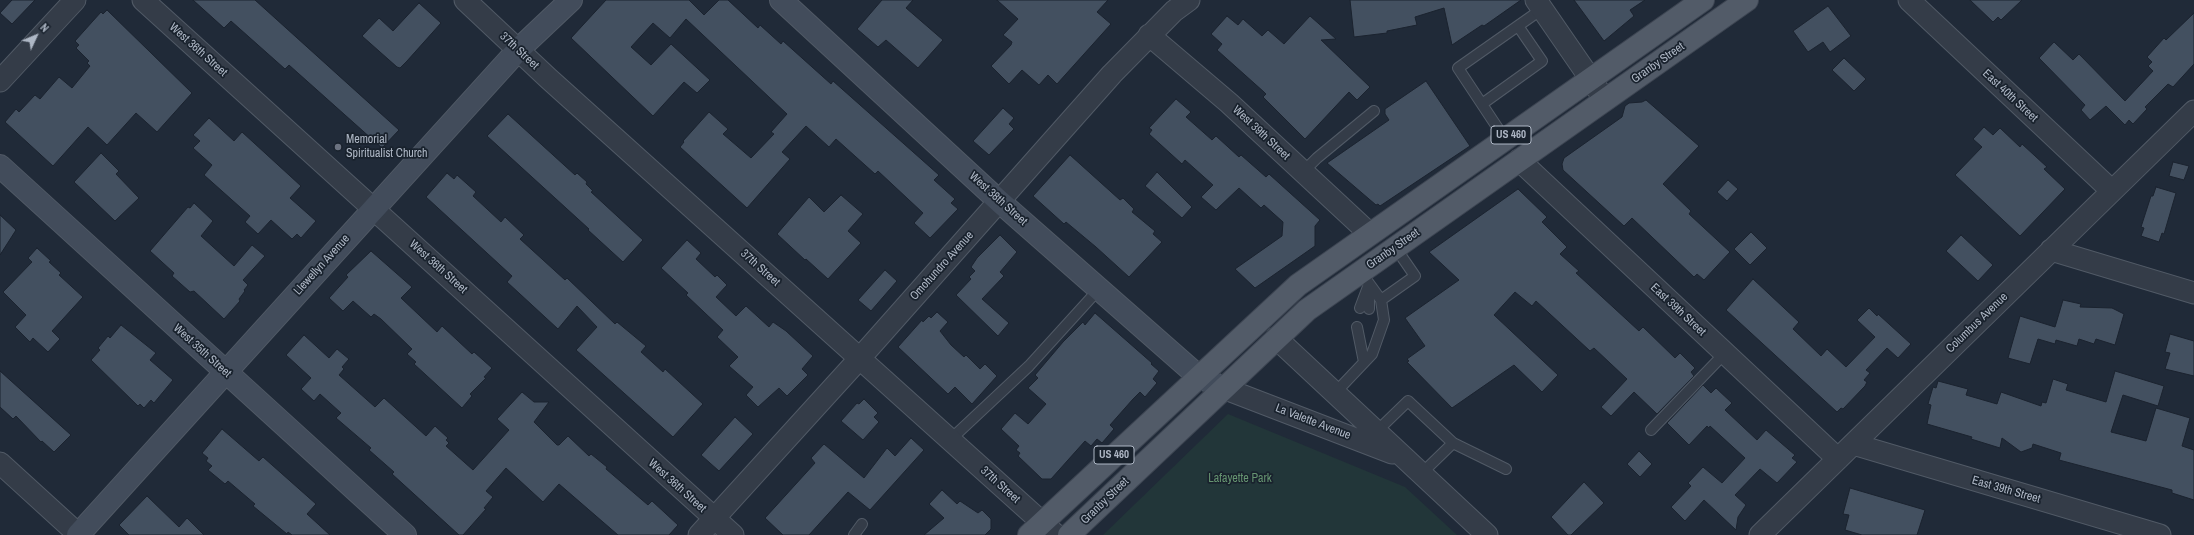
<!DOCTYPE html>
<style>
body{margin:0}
#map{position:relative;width:2194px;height:535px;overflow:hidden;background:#202a38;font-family:"Archivo Narrow",sans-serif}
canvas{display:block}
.north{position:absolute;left:16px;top:16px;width:40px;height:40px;-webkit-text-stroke:3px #19222d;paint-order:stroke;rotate:46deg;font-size:11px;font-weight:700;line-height:16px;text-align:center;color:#aeb7c5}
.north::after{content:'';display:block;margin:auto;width:14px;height:18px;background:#aeb7c5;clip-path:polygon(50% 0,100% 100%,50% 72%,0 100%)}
</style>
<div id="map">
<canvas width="2194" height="535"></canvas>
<div class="north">N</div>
</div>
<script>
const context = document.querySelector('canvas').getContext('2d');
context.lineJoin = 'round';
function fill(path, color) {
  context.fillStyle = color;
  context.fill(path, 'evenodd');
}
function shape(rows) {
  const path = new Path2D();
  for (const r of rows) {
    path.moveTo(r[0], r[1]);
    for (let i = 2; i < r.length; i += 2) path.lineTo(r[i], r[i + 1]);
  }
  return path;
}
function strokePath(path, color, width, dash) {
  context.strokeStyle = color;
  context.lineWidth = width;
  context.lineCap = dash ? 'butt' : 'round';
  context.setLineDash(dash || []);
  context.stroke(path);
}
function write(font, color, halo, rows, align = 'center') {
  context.font = font + ' "Archivo Narrow",sans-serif';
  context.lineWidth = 3.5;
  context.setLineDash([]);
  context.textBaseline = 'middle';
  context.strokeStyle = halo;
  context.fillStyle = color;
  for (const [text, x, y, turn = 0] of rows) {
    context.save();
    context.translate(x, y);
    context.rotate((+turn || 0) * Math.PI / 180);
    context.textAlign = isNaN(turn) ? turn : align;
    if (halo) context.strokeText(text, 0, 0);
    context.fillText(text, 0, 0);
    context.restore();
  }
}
fill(shape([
 [1228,414,1405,487,1457,535,1103,535]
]), '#223639');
const building = shape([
 [12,0,35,0,12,24,0,13,12,0],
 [193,0,255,0,399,130,382,148,289,65,285,69,231,21,224,28,193,0],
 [606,0,689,0,704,15,719,0,728,0,758,28,760,25,781,44,783,41,831,84,833,81,939,175,934,180,955,199,951,203,958,209,930,238,914,223,923,213,878,171,875,174,836,139,829,147,806,126,782,152,790,159,747,208,680,147,684,142,683,141,709,112,728,129,723,134,751,158,774,134,771,132,787,114,686,19,670,38,653,23,631,47,651,65,671,44,710,80,697,93,684,82,653,116,571,38,606,0],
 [882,0,913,0,906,8,943,40,918,68,886,40,878,47,857,29,882,0],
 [997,0,1108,0,1097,12,1111,24,1057,84,1048,75,1039,85,1022,70,1009,84,991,66,1011,45,1012,42,1003,35,1018,19,997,0],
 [1350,0,1521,0,1484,26,1482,25,1452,45,1444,8,1415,17,1417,25,1387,31,1387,33,1354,37,1350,0],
 [1574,0,1645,0,1630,10,1634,16,1604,41,1574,0],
 [1970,0,2022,0,2001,20,1998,17,1993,22,1970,0],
 [419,3,441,23,407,61,400,68,397,67,362,36,379,18,393,31,419,3],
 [1828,6,1851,36,1830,52,1823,42,1808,52,1793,31,1828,6],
 [107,10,192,93,157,132,136,113,107,145,88,127,53,166,5,122,16,109,19,112,35,95,40,99,59,77,72,88,90,66,87,63,89,61,76,48,79,45,75,41,101,12,103,14,107,10],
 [2194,13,2194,64,2173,87,2168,84,2145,107,2147,109,2133,124,2129,120,2125,125,2106,106,2090,120,2081,110,2085,105,2039,58,2054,42,2073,60,2079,54,2125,101,2153,71,2148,66,2152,62,2147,57,2164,38,2166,40,2194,13],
 [1227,16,1238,25,1243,19,1262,36,1268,30,1284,44,1310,16,1336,39,1321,40,1370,87,1357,100,1349,92,1305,139,1263,97,1266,94,1264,92,1217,50,1222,44,1211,34,1227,16],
 [1844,58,1866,79,1854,91,1832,70,1844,58],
 [1426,81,1470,146,1380,206,1378,204,1376,205,1327,163,1389,120,1385,114,1385,109,1426,81],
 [1176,99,1191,112,1186,117,1212,140,1216,136,1239,157,1241,155,1266,177,1269,174,1320,220,1315,226,1315,246,1255,288,1235,269,1282,236,1283,222,1264,205,1261,208,1239,188,1216,210,1201,197,1213,185,1185,160,1182,164,1149,134,1152,130,1149,128,1176,99],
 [1646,100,1699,146,1663,184,1691,211,1689,214,1730,252,1704,280,1697,274,1694,277,1632,218,1624,226,1563,170,1562,164,1564,158,1622,117,1625,106,1629,103,1642,102,1646,100],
 [1003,108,1014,118,1009,124,1014,129,989,155,973,141,1003,108],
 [508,114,575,175,577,173,587,182,586,184,593,191,591,192,643,240,623,262,588,230,589,229,487,136,508,114],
 [209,118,234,141,242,132,301,186,290,198,316,221,301,238,297,234,292,239,271,220,258,234,245,222,250,216,204,175,212,165,193,148,200,141,193,135,209,118],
 [1984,127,1993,135,2000,128,2020,147,2022,144,2047,167,2044,169,2065,189,2020,236,1955,175,1982,147,1973,139,1984,127],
 [101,153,119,171,116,174,139,198,115,221,74,182,101,153],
 [1070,155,1120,200,1123,198,1134,209,1132,212,1155,231,1153,234,1162,242,1129,277,1096,247,1066,222,1064,224,1033,196,1070,155],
 [2173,162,2189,166,2184,180,2169,176,2173,162],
 [1157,172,1192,207,1182,218,1145,186,1157,172],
 [447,173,454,179,457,175,476,192,473,196,501,222,505,217,524,235,520,239,565,280,567,278,615,324,617,322,646,346,641,352,663,372,665,369,703,404,673,437,576,350,597,327,577,306,558,329,507,282,512,276,426,197,447,173],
 [1728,180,1738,189,1727,201,1717,192,1728,180],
 [2156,187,2176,193,2164,234,2162,233,2159,242,2141,236,2144,228,2141,227,2151,196,2153,196,2156,187],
 [1518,189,1547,217,1542,222,1567,247,1560,254,1579,271,1576,273,1639,331,1643,327,1675,358,1680,353,1695,368,1691,372,1694,376,1657,414,1634,392,1611,416,1601,407,1627,379,1594,348,1590,351,1536,301,1532,306,1515,292,1494,315,1558,375,1542,392,1514,365,1452,408,1407,362,1409,361,1407,359,1425,346,1405,318,1459,280,1429,252,1518,189],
 [841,195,863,214,848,231,861,243,828,279,806,259,805,260,777,234,809,197,824,212,841,195],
 [194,203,213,221,201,236,234,266,252,245,265,256,243,280,248,285,244,290,245,291,239,299,240,301,224,319,194,291,190,292,172,276,174,273,150,251,188,207,190,208,194,203],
 [0,215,16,230,0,255,0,215],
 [1751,232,1767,248,1750,265,1734,249,1751,232],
 [1000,235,1017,252,1000,272,1004,276,982,299,1009,323,998,336,956,295,971,279,969,277,975,271,971,267,977,258,1000,235],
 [1961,235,1993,265,1978,281,1946,251,1961,235],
 [687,240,701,253,696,259,715,277,717,275,727,285,716,297,736,316,746,306,769,327,773,322,786,331,813,356,802,369,808,375,787,396,779,388,758,407,746,395,753,387,729,366,738,357,717,337,723,330,686,295,688,293,661,268,687,240],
 [37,248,51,261,49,262,61,273,59,275,83,297,52,331,60,339,48,352,33,338,30,342,15,327,26,315,3,292,32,262,28,258,37,248],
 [371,251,412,287,401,298,437,332,442,326,472,354,474,352,492,368,484,377,486,378,470,394,472,396,462,408,414,364,416,362,407,354,412,349,381,319,374,314,371,317,353,301,343,311,329,298,348,277,346,275,371,251],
 [885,270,897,281,871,311,858,300,885,270],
 [1753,279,1799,322,1793,329,1821,356,1827,349,1846,367,1875,337,1857,320,1869,308,1877,316,1878,314,1911,344,1898,358,1887,348,1866,370,1870,373,1864,380,1867,382,1865,386,1843,409,1841,408,1837,412,1726,310,1753,279],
 [2063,300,2081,304,2080,307,2112,308,2124,314,2115,345,2096,339,2094,344,2079,339,2077,346,2056,340,2055,344,2038,339,2030,364,2008,358,2020,316,2055,327,2063,300],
 [937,312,948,322,940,331,951,345,964,357,966,355,980,369,985,364,997,376,972,404,955,387,948,394,898,347,922,320,923,322,929,316,931,318,937,312],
 [1095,313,1152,363,1151,364,1159,371,1153,379,1157,383,1145,397,1140,392,1133,399,1110,425,1114,429,1102,443,1097,439,1091,446,1085,441,1051,479,1042,479,1018,456,1020,453,1016,450,1019,446,1001,429,1015,413,1028,424,1046,404,1028,388,1038,378,1035,375,1063,342,1083,322,1085,325,1095,313],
 [121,325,156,353,150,360,173,380,154,403,151,400,144,408,140,404,138,406,91,360,100,350,98,348,108,336,110,338,121,325],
 [2170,334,2194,341,2194,376,2165,369,2170,353,2165,352,2170,334],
 [304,335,329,358,337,349,349,359,342,367,344,369,339,375,375,407,384,398,426,436,435,426,448,438,446,440,449,443,446,446,473,470,509,430,497,419,522,392,534,402,549,402,534,422,557,445,559,445,568,436,589,456,591,454,607,467,606,469,648,505,652,501,678,525,669,535,618,535,559,484,543,502,506,468,486,491,493,497,484,508,486,509,463,535,459,535,392,474,394,472,369,450,371,448,336,418,341,413,320,394,314,401,301,389,311,378,286,355,304,335],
 [0,371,71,435,54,452,42,441,41,442,16,416,13,419,0,407,0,371],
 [2115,371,2164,386,2158,406,2123,395,2111,432,2146,441,2156,408,2190,418,2182,446,2194,450,2194,500,2172,493,2172,490,2059,460,2061,453,2033,444,2032,448,2021,452,2002,438,2000,448,1971,439,1972,437,1927,424,1931,405,1928,404,1933,387,1936,388,1938,381,1968,389,1966,395,1997,404,2001,392,2041,406,2042,402,2046,403,2053,379,2068,384,2066,390,2106,402,2115,371],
 [1703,385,1711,393,1716,388,1732,403,1725,410,1757,440,1766,430,1795,455,1792,458,1797,462,1777,483,1760,469,1735,495,1746,505,1738,517,1736,530,1704,500,1685,521,1671,507,1691,486,1688,483,1703,467,1722,483,1745,458,1710,426,1709,428,1707,426,1689,445,1667,423,1703,385],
 [864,399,878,413,874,417,879,422,863,440,841,421,857,403,859,404,864,399],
 [735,417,753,434,719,471,701,455,735,417],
 [222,429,259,461,263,457,316,504,307,514,330,535,292,535,288,532,287,534,253,506,255,504,228,481,225,484,208,470,212,466,206,461,208,458,202,453,222,429],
 [911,438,924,450,870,510,848,492,809,535,783,535,765,518,815,463,811,458,824,444,864,478,887,448,895,456,911,438],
 [1639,451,1652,464,1640,477,1627,464,1639,451],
 [1584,482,1604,503,1571,535,1568,535,1551,517,1584,482],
 [1850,488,1925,510,1917,535,1862,535,1845,530,1849,515,1843,514,1850,488],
 [942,490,957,504,960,501,978,513,982,510,991,519,991,529,985,535,924,535,944,518,929,504,942,490],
 [147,496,179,527,187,518,204,535,129,535,119,525,147,496]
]);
fill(building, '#435060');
strokePath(building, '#1b232f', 1);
const lane = shape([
 [1482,104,1542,61,1518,26],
 [1505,139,1458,68,1542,9],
 [1303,172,1317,158,1374,111],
 [1360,271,1381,300],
 [1360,308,1369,284],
 [1369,309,1369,289],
 [1357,327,1364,362],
 [1335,393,1372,354,1384,320,1381,300,1415,276,1395,247],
 [1651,430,1725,353],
 [1376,432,1408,401,1453,443,1421,474],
 [950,440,1029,366,1099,289],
 [1453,443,1506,469],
 [854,535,862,524]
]);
const street = shape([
 [143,0,733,535],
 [465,0,548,78,1056,535],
 [1536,0,1605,100],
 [1909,0,2112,191],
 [1149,35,1229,103,1370,234],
 [0,81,75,0],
 [1519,160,1838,459],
 [2051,250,2194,293],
 [1276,338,1487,535],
 [1223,388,1392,453],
 [1853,444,2160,535],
 [0,463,79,535],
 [699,535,860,358,1112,74,1174,11,1189,0],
 [1760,535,2194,111]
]);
const secondary = shape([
 [781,0,1000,202,1198,376,1223,388],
 [0,166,405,535],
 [78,535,518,50,571,0]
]);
const primary = shape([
 [1029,535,1298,285,1703,0],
 [1069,535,1307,310,1747,0]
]);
strokePath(lane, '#515a66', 12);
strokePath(street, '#515a66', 23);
strokePath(secondary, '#515a66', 24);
strokePath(primary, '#3d4552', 24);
strokePath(lane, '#343c48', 10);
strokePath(street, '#343c48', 21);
strokePath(secondary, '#424c5b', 22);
strokePath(primary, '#525b68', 22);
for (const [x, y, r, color] of [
 [338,147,4,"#6b7280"]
]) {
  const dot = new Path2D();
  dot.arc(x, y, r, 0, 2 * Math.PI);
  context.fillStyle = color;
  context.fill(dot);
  strokePath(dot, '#19222d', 1.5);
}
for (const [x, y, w] of [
 [1511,135,40],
 [1114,455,40]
]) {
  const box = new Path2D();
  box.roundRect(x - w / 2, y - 9, w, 18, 3);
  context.fillStyle = '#19222d';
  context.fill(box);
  strokePath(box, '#aeb7c5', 1);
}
write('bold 11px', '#aeb7c5', null, [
 ["US 460",1511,135],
 ["US 460",1114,455]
]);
write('12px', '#aeb7c5', '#19222d', [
 ["West 36th Street",198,50,42],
 ["37th Street",519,51,43],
 ["Granby Street",1658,63,-35],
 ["East 40th Street",2010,96,43],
 ["West 39th Street",1261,133,43],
 ["West 38th Street",998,199,42],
 ["Granby Street",1393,249,-35],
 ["Llewellyn Avenue",322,265,-48],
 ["Omohundro Avenue",942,266,-48],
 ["West 36th Street",438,267,42],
 ["37th Street",760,268,42],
 ["East 39th Street",1678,310,43],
 ["Columbus Avenue",1977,323,-44],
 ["West 35th Street",202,351,42],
 ["La Valette Avenue",1313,422,21],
 ["37th Street",1000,485,42],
 ["West 36th Street",677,486,42],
 ["East 39th Street",2006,490,16],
 ["Granby Street",1105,501,-44]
]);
write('12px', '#aeb7c5', '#19222d', [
 ["Memorial",346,140],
 ["Spiritualist Church",346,154]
], 'left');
write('12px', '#669571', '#19222d', [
 ["Lafayette Park",1240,479]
]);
</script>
